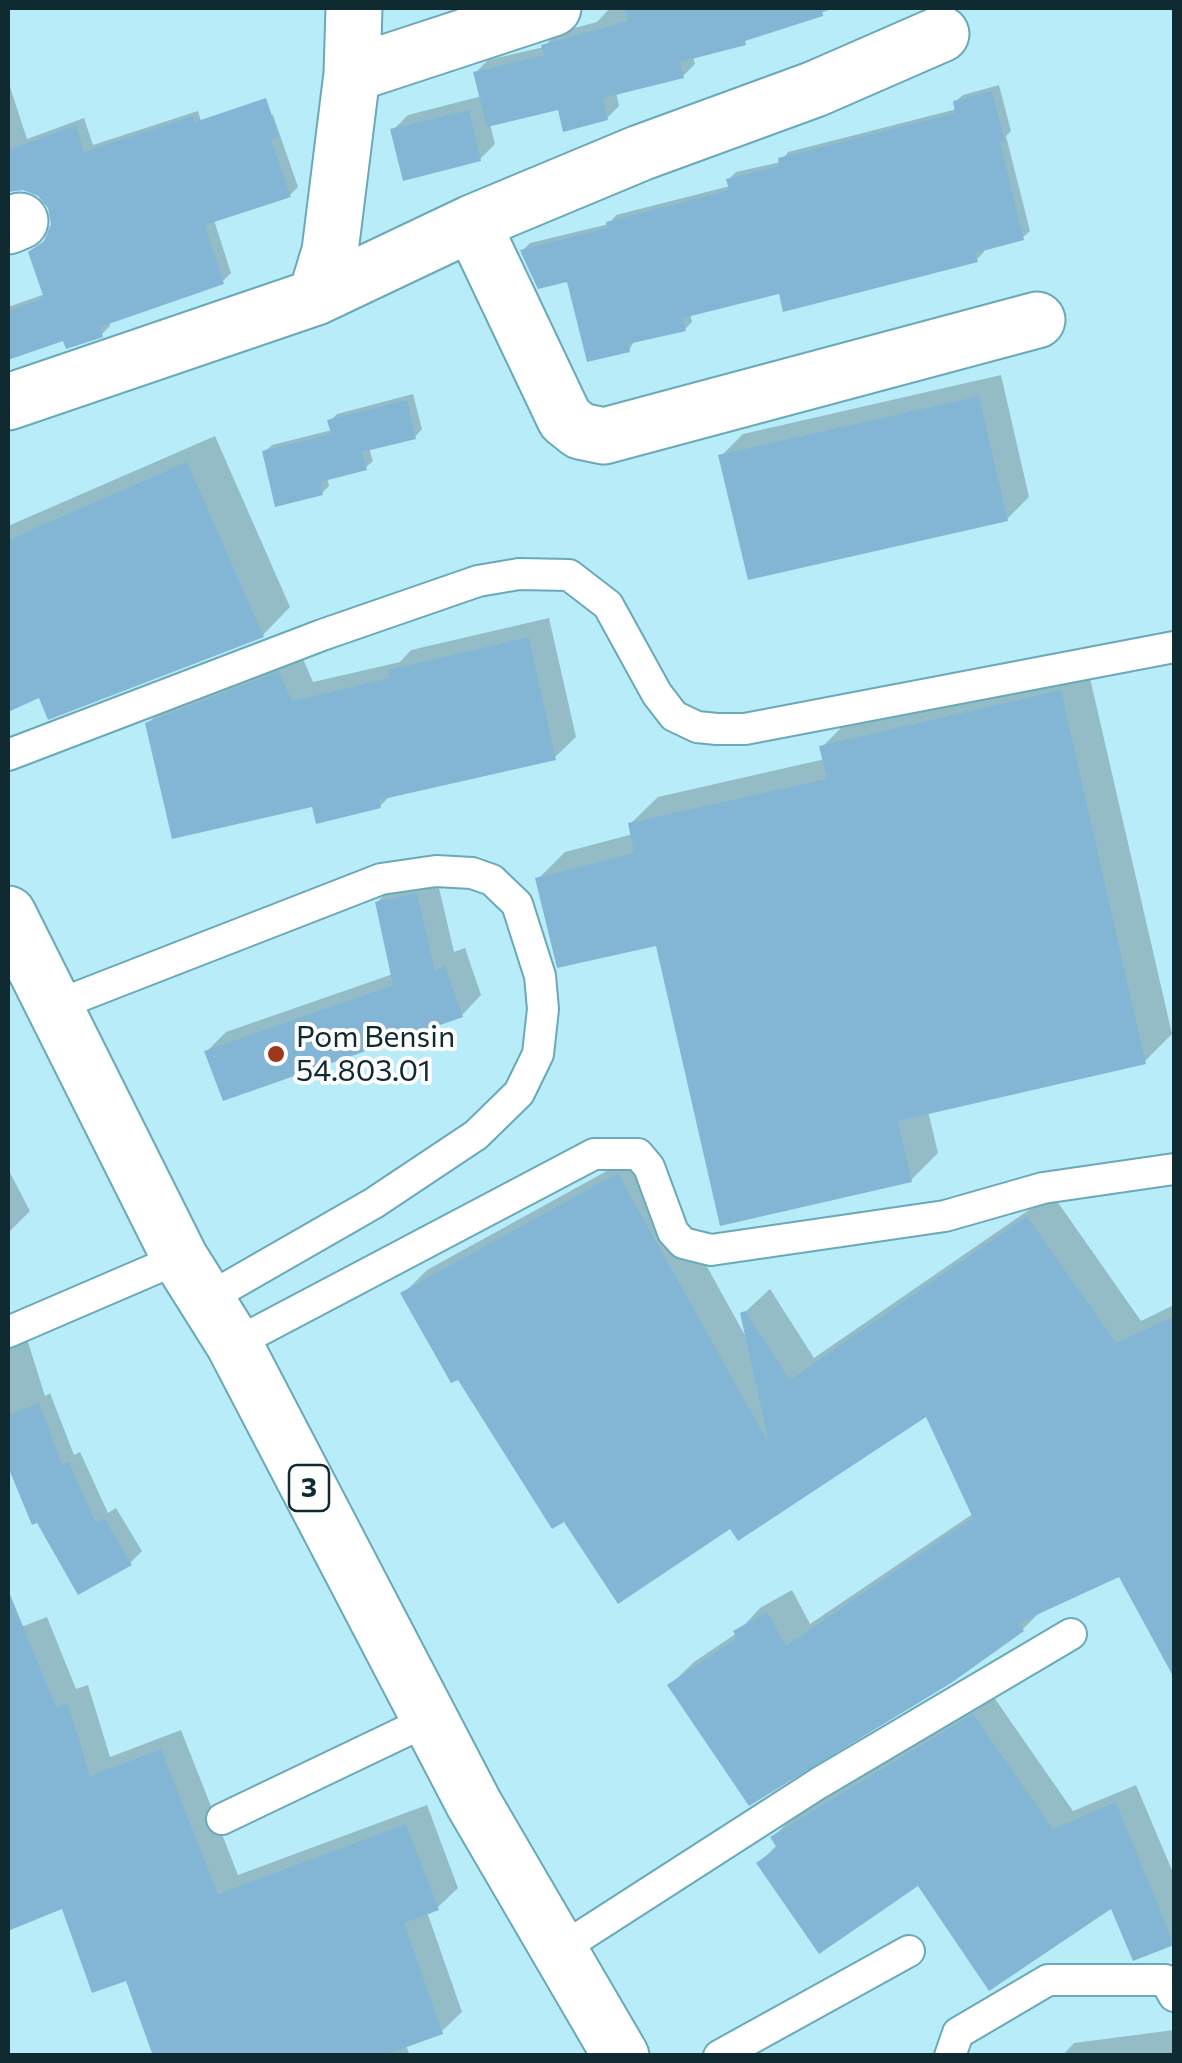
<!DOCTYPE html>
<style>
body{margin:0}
#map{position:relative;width:1182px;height:2063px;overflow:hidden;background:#b9ecf9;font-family:Commissioner,sans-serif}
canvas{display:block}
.frame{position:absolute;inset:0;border:10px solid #0f2a31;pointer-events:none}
</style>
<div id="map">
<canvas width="1182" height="2063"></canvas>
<div class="frame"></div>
</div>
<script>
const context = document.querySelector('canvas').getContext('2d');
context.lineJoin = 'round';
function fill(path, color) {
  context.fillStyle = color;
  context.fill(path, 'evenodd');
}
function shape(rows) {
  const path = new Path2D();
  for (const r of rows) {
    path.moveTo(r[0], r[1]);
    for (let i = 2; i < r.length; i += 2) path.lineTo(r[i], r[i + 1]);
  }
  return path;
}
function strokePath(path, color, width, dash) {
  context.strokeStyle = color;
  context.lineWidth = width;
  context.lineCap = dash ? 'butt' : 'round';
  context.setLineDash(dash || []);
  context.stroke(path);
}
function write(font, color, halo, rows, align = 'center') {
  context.font = font + ' Commissioner,sans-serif';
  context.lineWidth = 8;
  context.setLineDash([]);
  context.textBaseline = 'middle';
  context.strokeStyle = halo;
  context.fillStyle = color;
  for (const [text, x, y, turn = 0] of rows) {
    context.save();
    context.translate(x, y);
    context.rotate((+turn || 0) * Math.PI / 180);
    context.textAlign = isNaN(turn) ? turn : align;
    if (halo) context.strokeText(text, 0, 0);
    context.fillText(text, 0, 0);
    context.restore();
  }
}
fill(shape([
 [610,8,835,8,750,37,744,42,693,56,695,64,683,76,616,92,619,106,607,118,559,107,490,124,495,144,480,159,393,130,408,115,482,96,476,72,488,60,544,47,556,33,597,22],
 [8,81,27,139,84,118,93,145,198,111,204,131,273,115,298,187,290,195,214,220,231,273,223,281,109,322,110,326,102,334,64,338,8,357,8,307,45,294,31,252,49,237,54,224,51,207,40,194,23,187,8,190],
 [999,85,1011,131,1006,136,1030,231,1022,238,983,248,984,252,976,260,781,291,690,314,692,322,685,329,635,340,629,350,569,279,523,250,530,243,609,224,616,215,730,186,728,180,736,172,781,162,788,152,957,109,955,102,963,95],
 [1001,375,1029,497,1007,519,721,456,743,434],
 [413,394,422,429,415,437,369,448,373,461,365,468,327,477,329,486,322,493,264,452,272,445,332,430,330,421,337,414],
 [215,436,290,607,263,635,40,695,15,706,8,688,8,526],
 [549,618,576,737,555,757,392,794,380,806,314,804,147,724,168,703,300,652,313,682,400,662,411,650],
 [1087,665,1172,1034,1145,1061,928,1111,938,1153,911,1180,658,943,538,879,565,852,633,834,630,824,658,797,825,759,822,747,849,720],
 [436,875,454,952,465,948,481,995,462,1015,207,1051,226,1032,393,974,377,902,397,883],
 [643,1151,747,1339,743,1314,770,1289,814,1358,1052,1194,1141,1321,1174,1305,1174,1672,1120,1574,1042,1610,1023,1629,670,1685,694,1662,737,1633,760,1608,792,1590,810,1624,974,1513,927,1413,730,1526,564,1519,403,1294,427,1270],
 [8,1169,30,1211,8,1233],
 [27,1339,45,1396,50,1393,74,1455,80,1452,108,1513,116,1508,142,1551,130,1563,38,1520,34,1522,8,1462,8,1345],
 [47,1617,76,1689,88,1685,110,1757,181,1730,238,1875,427,1805,458,1888,437,1908,427,1912,462,2012,441,2032,406,2045,410,2056,155,2056,127,1977,64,1906,8,1928,8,1632],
 [993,1696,1073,1811,1136,1785,1174,1875,1174,1942,1134,1958,1112,1905,759,1863,778,1844,773,1837,792,1818],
 [1174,2030,1174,2056,1062,2056,1074,2043]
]), '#0003');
fill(shape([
 [624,8,822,8,823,16,745,41,746,45,680,62,684,78,603,98,608,120,563,132,558,110,487,127,473,72,544,55,541,45,628,21],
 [992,91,1005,141,1000,142,1024,240,975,253,978,262,783,312,779,294,683,318,686,331,628,344,630,352,587,362,567,282,538,289,522,255,520,250,607,228,606,222,729,190,726,179,779,166,778,158,955,113,953,101],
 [266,98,279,137,271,139,291,197,205,225,224,284,100,327,103,337,66,349,63,341,8,360,8,311,44,298,28,252,44,241,51,224,48,208,38,196,23,190,8,192,8,150,76,125,84,152,193,116,195,122],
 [469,110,481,161,403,181,390,129],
 [979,396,1008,521,748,580,718,455],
 [407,400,416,439,362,452,367,470,320,482,323,495,275,507,262,451,331,434,327,420],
 [187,462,264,637,48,720,39,698,8,712,8,540],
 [529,637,556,760,379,800,381,808,316,824,312,807,172,839,145,723,279,671,292,701,390,678,388,670],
 [1061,690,1146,1064,898,1121,912,1182,720,1226,656,946,557,968,535,878,634,853,628,823,827,779,819,746],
 [417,893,435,970,445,966,463,1017,223,1101,204,1051,393,985,375,902],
 [618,1173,769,1444,740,1313,745,1311,790,1380,1027,1216,1116,1343,1174,1316,1174,1678,1119,1577,1019,1623,1024,1631,951,1683,749,1806,667,1685,737,1638,733,1631,767,1612,786,1646,973,1518,926,1417,738,1541,730,1529,618,1604,564,1522,552,1529,458,1380,451,1383,400,1293],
 [39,1403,62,1464,69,1462,96,1523,104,1518,132,1565,78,1595,37,1523,32,1525,8,1467,8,1415],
 [9,1592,56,1707,68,1704,90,1776,161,1749,218,1894,406,1824,439,1910,404,1923,443,2034,382,2056,153,2056,126,1981,92,1993,62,1909,8,1931],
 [973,1714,1053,1829,1116,1802,1174,1945,1133,1961,1111,1909,989,1991,918,1886,819,1954,756,1863,777,1848,770,1837]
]), '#83b6d5');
const lane = shape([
 [8,755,322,635,478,581,519,574,569,575,608,605,657,694,674,716,697,727,717,729,745,729,1174,647],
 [52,1007,381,879,436,871,472,873,492,880,517,904,540,976,543,1009,538,1054,519,1093,476,1135,374,1203,205,1300],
 [8,1332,180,1258],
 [234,1344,594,1154,638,1154,649,1167,673,1232,683,1243,711,1250,945,1216,1043,1188,1174,1169],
 [222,1819,431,1719],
 [561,1949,819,1783,1071,1634],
 [719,2056,909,1951],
 [950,2056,958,2033,1048,1980,1165,1980,1174,1996]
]);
const street = shape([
 [352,74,553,8],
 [472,223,565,419,580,431,604,436,1037,320],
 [8,226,20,221],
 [316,297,330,251,352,74,354,8],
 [8,402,316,297,472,223,640,153,815,89,941,34]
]);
const highway = shape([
 [8,914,180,1258,234,1344,474,1804,621,2056]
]);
strokePath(lane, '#69a9b8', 34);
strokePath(street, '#69a9b8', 59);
strokePath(highway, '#69a9b8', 59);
strokePath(lane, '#fff', 30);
strokePath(street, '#fff', 55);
strokePath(highway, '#fff', 55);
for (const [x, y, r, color] of [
 [276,1054,10,"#9f371c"]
]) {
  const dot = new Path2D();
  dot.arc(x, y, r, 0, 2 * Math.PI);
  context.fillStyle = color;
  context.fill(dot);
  strokePath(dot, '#fff', 4);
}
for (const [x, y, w] of [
 [309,1488,40]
]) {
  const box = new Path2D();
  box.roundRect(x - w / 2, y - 23, w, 46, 8);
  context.fillStyle = '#fff';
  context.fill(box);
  strokePath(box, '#0f2a31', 2.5);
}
write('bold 28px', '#0f2a31', null, [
 ["3",309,1488]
]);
write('30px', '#0f2a31', '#fff', [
 ["Pom Bensin",296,1037],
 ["54.803.01",296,1071]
], 'left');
</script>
